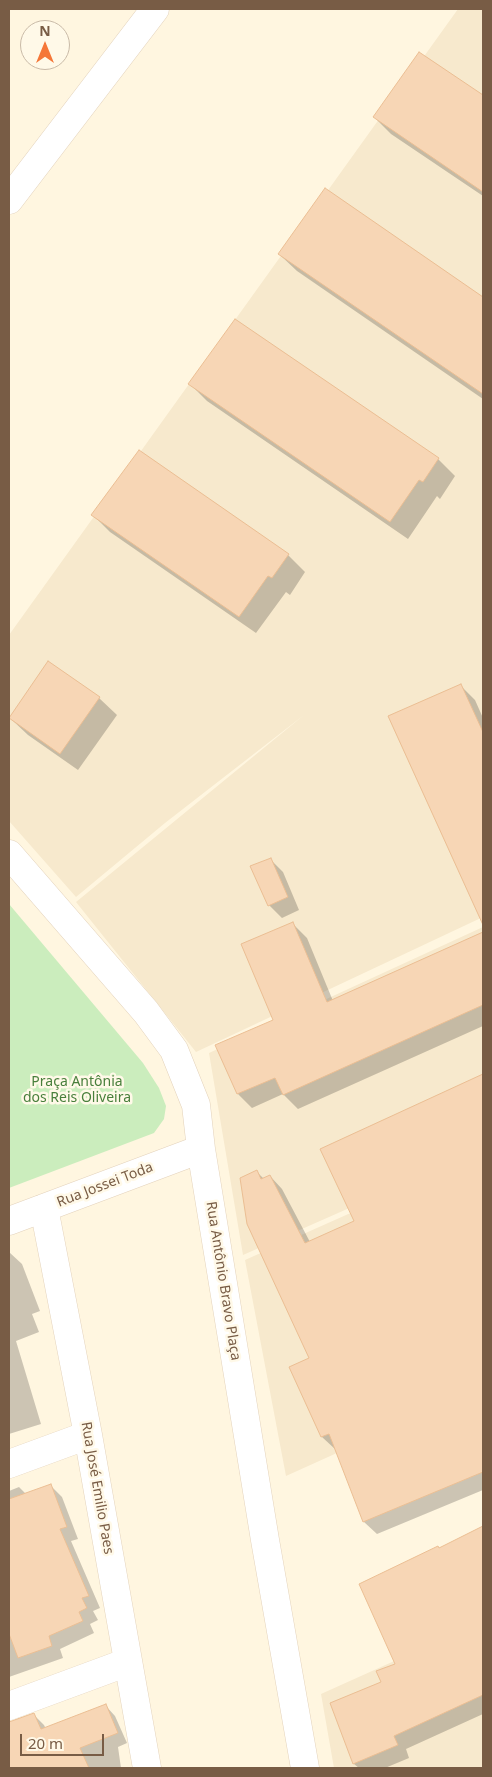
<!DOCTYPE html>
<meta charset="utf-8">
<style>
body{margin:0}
#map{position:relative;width:492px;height:1777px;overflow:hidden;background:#fff6e0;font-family:"Noto Sans",sans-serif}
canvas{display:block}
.frame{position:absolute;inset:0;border:10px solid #785c45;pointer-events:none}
.north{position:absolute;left:20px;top:20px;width:50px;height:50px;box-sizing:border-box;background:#fff9e8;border:1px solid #c9baa7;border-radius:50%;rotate:0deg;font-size:14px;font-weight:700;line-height:20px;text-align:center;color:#785c45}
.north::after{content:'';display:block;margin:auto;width:18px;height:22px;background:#f57738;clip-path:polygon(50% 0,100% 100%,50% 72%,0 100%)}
.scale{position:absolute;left:20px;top:1734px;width:84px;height:22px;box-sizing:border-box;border:2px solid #785c45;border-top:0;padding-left:6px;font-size:15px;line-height:18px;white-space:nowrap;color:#785c45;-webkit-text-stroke:4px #fff9e8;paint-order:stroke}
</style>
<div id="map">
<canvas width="492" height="1777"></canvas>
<div class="frame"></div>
<div class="north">N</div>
<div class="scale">20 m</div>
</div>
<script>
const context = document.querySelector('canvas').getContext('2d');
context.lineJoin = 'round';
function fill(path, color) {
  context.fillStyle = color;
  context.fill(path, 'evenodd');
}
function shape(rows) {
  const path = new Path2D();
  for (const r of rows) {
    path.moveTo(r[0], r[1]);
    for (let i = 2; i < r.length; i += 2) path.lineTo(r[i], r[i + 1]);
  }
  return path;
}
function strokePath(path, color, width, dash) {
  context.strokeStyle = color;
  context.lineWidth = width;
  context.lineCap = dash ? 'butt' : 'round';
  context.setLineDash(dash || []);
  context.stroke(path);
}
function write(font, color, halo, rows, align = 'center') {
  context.font = font + ' "Noto Sans",sans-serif';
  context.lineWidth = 5;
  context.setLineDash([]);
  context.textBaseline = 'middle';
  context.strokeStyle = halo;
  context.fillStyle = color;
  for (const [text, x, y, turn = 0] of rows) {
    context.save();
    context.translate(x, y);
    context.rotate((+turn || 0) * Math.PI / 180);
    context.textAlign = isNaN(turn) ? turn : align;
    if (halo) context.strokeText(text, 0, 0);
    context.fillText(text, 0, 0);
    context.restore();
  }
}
fill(shape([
 [458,9,483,9,483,917,196,1052,76,902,304,715,165,823,76,897,9,821,9,635],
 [483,927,483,1149,243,1255,209,1053],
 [483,1154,483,1387,286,1476,245,1260],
 [483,1621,483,1768,334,1768,321,1694]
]), '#f7e9cd');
fill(shape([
 [9,904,143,1063,159,1088,166,1106,164,1119,154,1133,9,1188]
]), '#cbedbd');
fill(shape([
 [419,53,483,97,483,196,391,134,374,117],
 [325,190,483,298,483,399,297,271,279,254],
 [190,384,438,459,455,476,440,499,437,496,408,539,207,401],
 [93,515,288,555,305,572,290,595,286,592,256,633,110,532],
 [49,663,99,698,117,715,78,770,28,735,10,718],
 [461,686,475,700,483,718,483,922,389,717],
 [270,859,283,872,299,910,282,918,269,905],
 [293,924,307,938,333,1001,483,933,483,1026,298,1109,283,1094,252,1108,238,1094,217,1046,275,1020],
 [483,1076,483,1490,377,1534,364,1522,336,1449,335,1449,322,1437,291,1368,311,1359,257,1172,264,1179,270,1176,282,1189,310,1242,356,1222,322,1149],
 [9,1252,22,1264,40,1311,32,1314,39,1332,16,1341,41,1424,9,1434],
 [50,1485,62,1497,78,1539,71,1541,100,1608,93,1611,98,1620,90,1624,94,1633,60,1649,63,1658,9,1677,9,1491,19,1487,26,1494],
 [483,1527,483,1714,406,1749,409,1758,385,1768,359,1768,354,1764,331,1703,382,1683,397,1664,440,1549],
 [105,1705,115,1716,127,1743,118,1747,121,1768,9,1768,9,1724,34,1715,44,1725,46,1729]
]), '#0003');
const building = shape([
 [419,52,483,95,483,192,373,117,419,52],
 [325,188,483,297,483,394,278,254,325,188],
 [235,319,439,458,423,482,419,480,390,522,188,384,235,319],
 [139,450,289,554,272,578,268,576,239,617,91,515,139,450],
 [48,661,100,697,60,754,9,718,48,661],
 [461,684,483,732,483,925,388,716,461,684],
 [271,858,288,897,268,906,250,866,271,858],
 [293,922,327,1002,483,932,483,1005,283,1095,275,1078,237,1094,215,1045,273,1020,241,944,293,922],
 [483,1074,483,1472,363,1522,329,1434,321,1437,289,1367,309,1358,247,1224,240,1178,257,1170,261,1179,270,1175,305,1243,354,1221,320,1149,483,1074],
 [51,1484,67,1527,60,1529,89,1596,82,1598,87,1608,79,1612,83,1621,49,1636,52,1646,18,1658,9,1634,9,1499,51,1484],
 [483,1526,483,1695,394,1736,398,1745,353,1764,330,1703,381,1682,376,1671,395,1664,359,1584,438,1546,439,1548,483,1526],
 [106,1704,118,1733,80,1748,89,1768,9,1768,9,1722,34,1713,41,1729,106,1704]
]);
fill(building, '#f7d6b5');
strokePath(building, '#ebbe93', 1);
const minor = shape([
 [9,200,155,9],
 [9,854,146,1012,174,1050,196,1105,201,1149,265,1540,305,1768],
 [44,1208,88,1435,147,1768],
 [9,1221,201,1149],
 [9,1464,88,1435],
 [9,1706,128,1662]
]);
strokePath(minor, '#e3d2bb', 29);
strokePath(minor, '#fff', 28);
write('14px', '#487f3b', '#fff9e8', [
 ["Praça Antônia",77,1082],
 ["dos Reis Oliveira",77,1098]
]);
write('14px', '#785c45', '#fff9e8', [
 ["Rua Jossei Toda",105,1185,-21],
 ["Rua Antônio Bravo Plaça",223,1281,81],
 ["Rua José Emilio Paes",97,1488,80]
]);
</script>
